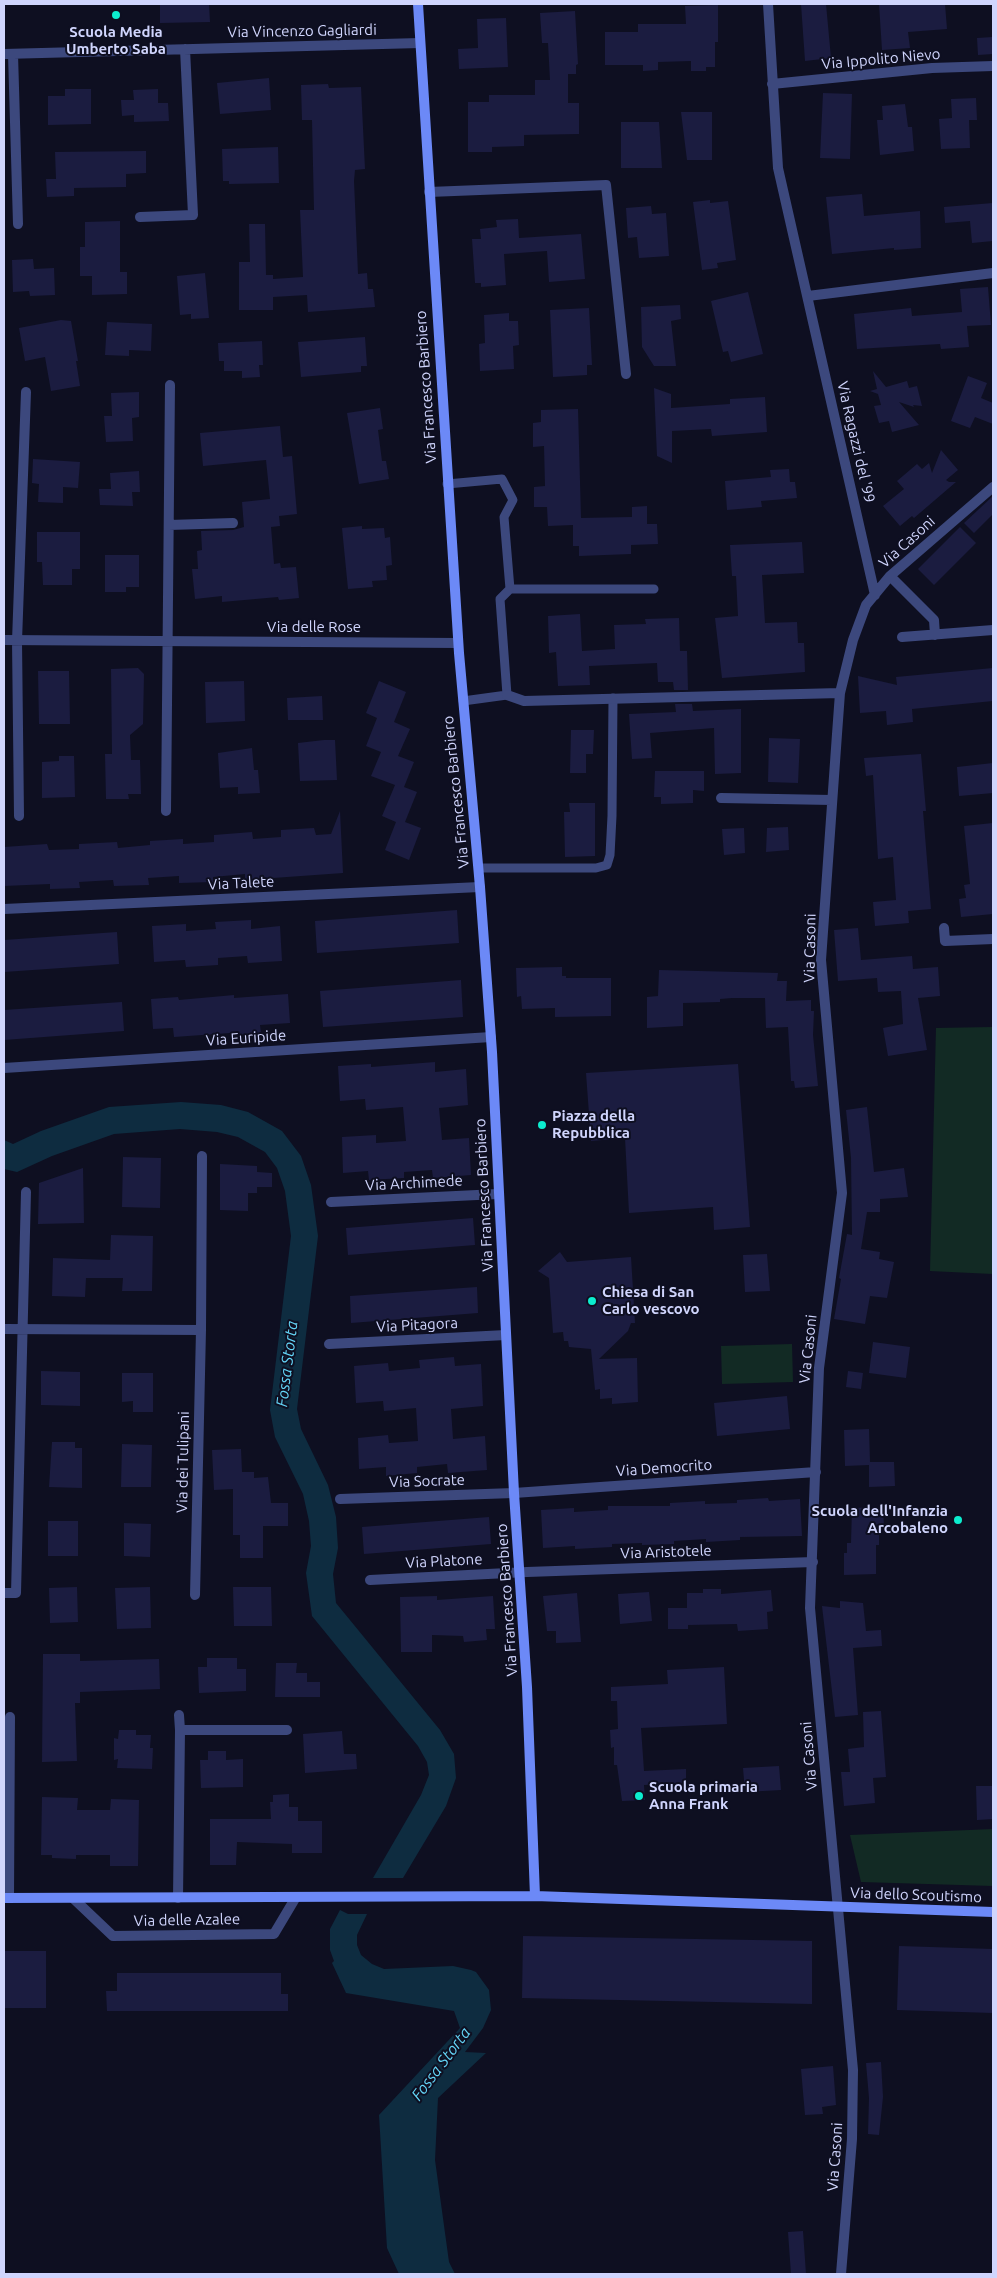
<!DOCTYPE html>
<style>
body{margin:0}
#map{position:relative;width:997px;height:2278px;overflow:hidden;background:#0e0f21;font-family:Ubuntu,sans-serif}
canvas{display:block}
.frame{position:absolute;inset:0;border:5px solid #d0d5fd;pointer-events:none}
</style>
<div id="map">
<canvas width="997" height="2278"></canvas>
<div class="frame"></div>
</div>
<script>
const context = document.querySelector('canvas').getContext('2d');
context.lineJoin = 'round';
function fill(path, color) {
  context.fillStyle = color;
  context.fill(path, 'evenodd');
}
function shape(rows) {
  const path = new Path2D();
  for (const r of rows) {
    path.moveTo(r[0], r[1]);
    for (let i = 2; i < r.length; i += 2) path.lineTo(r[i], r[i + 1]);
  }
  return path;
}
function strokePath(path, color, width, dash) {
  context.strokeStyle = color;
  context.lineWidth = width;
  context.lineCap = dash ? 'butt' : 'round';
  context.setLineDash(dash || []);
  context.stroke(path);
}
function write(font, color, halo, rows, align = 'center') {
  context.font = font + ' Ubuntu,sans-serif';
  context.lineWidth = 4;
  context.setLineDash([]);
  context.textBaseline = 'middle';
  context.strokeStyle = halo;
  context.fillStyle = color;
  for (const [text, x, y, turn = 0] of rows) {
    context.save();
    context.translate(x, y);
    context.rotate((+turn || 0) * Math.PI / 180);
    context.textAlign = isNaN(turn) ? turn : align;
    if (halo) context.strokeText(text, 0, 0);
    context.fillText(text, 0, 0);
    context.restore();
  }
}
fill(shape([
 [993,1027,993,1274,930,1271,936,1028],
 [792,1344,793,1382,722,1384,721,1346],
 [993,1829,993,1886,861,1882,850,1835]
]), '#122a24');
fill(shape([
 [181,1102,221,1105,248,1112,282,1131,301,1156,311,1185,318,1236,297,1409,301,1429,328,1485,336,1517,338,1548,333,1574,336,1603,440,1730,454,1754,456,1778,446,1806,403,1878,373,1878,421,1795,429,1775,427,1762,418,1746,312,1616,306,1573,311,1546,309,1521,303,1494,275,1437,270,1410,291,1236,285,1191,277,1168,265,1152,238,1137,217,1132,180,1129,114,1134,52,1156,17,1172,4,1169,4,1140,13,1144,41,1131,109,1107],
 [340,1910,348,1914,367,1914,357,1935,357,1945,361,1955,372,1964,384,1969,453,1966,471,1970,476,1972,489,1990,491,2010,483,2028,465,2052,486,2053,438,2098,435,2160,449,2262,455,2274,399,2274,387,2248,379,2115,460,2028,454,2011,346,1993,332,1963,334,1961,330,1950,330,1929]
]), '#0e2c40');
fill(shape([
 [160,4,209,4,210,22,160,23],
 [801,4,826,4,831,58,805,61],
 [879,4,945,4,947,29,908,32,910,48,882,50],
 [718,5,718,42,715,42,715,67,706,67,706,71,691,71,691,61,658,62,658,70,643,71,643,65,605,65,605,32,638,32,638,24,686,24,685,6],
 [575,11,578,64,576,65,576,74,568,74,568,103,579,103,579,134,524,135,524,146,492,147,492,152,468,152,468,102,489,102,489,95,535,95,535,80,550,80,548,43,542,43,540,13],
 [506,18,508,67,459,69,458,49,478,48,477,19],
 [993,37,993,54,978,55,977,38],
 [269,78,271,110,220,114,217,83],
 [328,84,329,88,361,87,365,169,355,170,354,181,358,274,367,273,368,289,373,289,375,307,308,312,307,295,273,297,273,310,239,310,239,262,250,262,249,224,265,224,266,275,273,275,273,279,303,277,300,210,314,210,312,120,302,120,301,85],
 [65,89,91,89,91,124,48,125,48,96,65,96],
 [158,89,158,103,168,103,169,121,134,122,134,115,122,116,121,100,134,100,133,90],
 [823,93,852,94,850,159,820,158],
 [976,98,977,120,969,120,970,148,941,149,939,119,952,118,951,99],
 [905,104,908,127,912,127,914,151,880,155,877,120,883,120,882,106],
 [681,112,712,112,712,160,687,160],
 [621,122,659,122,662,168,621,168],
 [278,147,279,183,229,184,229,181,223,181,222,149],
 [146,151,146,173,126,174,126,187,74,188,74,196,47,197,46,179,56,179,55,152],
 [862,194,864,216,920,211,921,248,894,250,894,248,832,254,826,197],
 [710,200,710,203,728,201,736,260,717,263,718,268,702,270,693,202],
 [993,203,993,241,972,243,970,221,945,223,944,207],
 [651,206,652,214,666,213,669,256,639,258,637,237,628,238,626,208],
 [518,219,519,238,581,234,585,279,549,282,547,251,504,254,506,285,481,287,481,283,475,283,472,239,481,239,480,229,497,227,496,220],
 [120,221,120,272,127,272,127,294,92,295,92,276,80,276,80,247,85,247,85,222],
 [33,259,34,269,54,268,55,295,30,296,29,291,13,292,12,260],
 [205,273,209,318,191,319,191,314,180,315,177,276],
 [988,287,991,325,967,326,969,347,941,349,940,344,857,349,854,314,911,308,912,316,962,312,960,289],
 [748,292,763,354,731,362,728,351,723,352,711,301],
 [680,305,681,319,671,321,676,366,654,366,642,347,641,307],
 [589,308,592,365,587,365,587,375,553,377,550,310],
 [509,313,509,321,518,321,519,345,513,346,514,369,480,371,479,344,485,343,484,315],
 [61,320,71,321,78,361,76,361,80,386,51,391,45,357,25,361,19,328],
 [107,322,152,324,151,351,129,350,129,356,105,355],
 [365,337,367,366,361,366,361,372,301,377,298,342],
 [262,341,263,365,259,365,260,377,242,378,242,371,224,371,224,361,219,361,218,343],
 [873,371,886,387,907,381,909,388,917,386,922,406,913,405,914,407,899,402,919,425,892,432,889,421,879,423,874,406,881,405,878,394,870,391,877,389],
 [968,376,987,383,981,398,993,403,993,424,975,417,970,428,951,421],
 [654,388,671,394,671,408,730,404,730,399,765,397,767,432,712,436,711,429,672,431,672,463,657,456],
 [139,392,139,417,132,418,133,441,106,442,104,416,112,416,111,393],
 [380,408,383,429,378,430,382,461,386,461,389,479,359,484,347,413],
 [578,409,581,518,632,517,632,507,647,506,647,524,657,524,658,544,631,545,631,554,579,556,579,546,573,546,573,525,548,526,547,507,534,507,534,487,545,486,544,446,533,447,533,423,541,422,541,410],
 [280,426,283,457,292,456,297,514,279,516,280,526,271,527,274,564,280,563,281,568,296,567,299,598,279,600,278,597,222,602,222,596,195,599,192,569,198,569,197,551,202,550,201,531,233,530,244,527,242,502,270,499,266,460,203,466,200,433],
 [941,450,958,470,946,480,949,482,956,482,914,518,912,516,900,526,883,506,904,489,897,481,917,464,922,469,929,463,932,473],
 [33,459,80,462,78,488,63,487,63,503,38,502,39,484,32,483],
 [789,469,790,482,795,482,797,498,761,501,762,507,727,510,725,481,771,477,770,470],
 [139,471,140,492,132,492,133,506,100,505,99,489,111,489,110,473],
 [993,496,993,514,974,533,964,523],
 [362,526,362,529,384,528,385,538,390,537,392,565,386,566,387,580,372,581,373,587,348,589,342,528],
 [960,527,976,543,934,585,918,569],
 [37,532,80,532,80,569,72,569,72,585,43,585,42,562,37,562],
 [802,542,804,573,762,575,765,623,797,622,798,643,804,643,805,672,722,678,715,618,738,616,736,576,732,576,730,545],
 [105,555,139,555,139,587,126,587,126,592,105,592],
 [580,614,582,651,615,649,614,625,646,624,645,619,679,618,680,651,687,651,688,690,674,690,673,682,658,682,657,663,589,666,590,685,558,686,556,652,549,653,548,616],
 [138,668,144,674,143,724,130,735,131,760,140,760,141,794,128,794,129,799,106,799,105,754,112,754,111,669],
 [993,668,993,701,912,709,913,722,887,725,886,711,860,713,858,676,897,685,896,677],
 [38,671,69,671,70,724,39,724],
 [244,681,245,721,206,723,205,682],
 [379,681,406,692,394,722,410,729,398,756,414,762,404,787,417,792,405,822,421,828,409,860,385,850,396,822,382,816,395,785,371,776,381,752,366,746,377,718,366,713],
 [322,696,323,720,288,720,287,698],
 [675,704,692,704,693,711,741,709,741,773,715,774,714,728,650,733,652,758,632,759,629,714,676,712],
 [571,730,594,730,593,754,586,754,586,773,570,773],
 [769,738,800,739,798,783,768,782],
 [324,740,335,740,337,780,300,781,298,743],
 [252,748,254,770,258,770,260,793,238,794,238,787,220,788,218,753],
 [921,754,926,811,923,811,931,909,908,911,909,923,875,926,873,902,896,900,893,857,878,859,873,775,866,776,864,758],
 [59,756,74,756,75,797,42,798,42,762,59,761],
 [993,763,993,793,959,796,957,767],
 [655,771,704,771,704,791,693,790,693,803,661,804,661,797,654,797],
 [569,803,595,803,595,856,565,857,564,812,570,812],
 [340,811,343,873,245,880,245,874,213,877,213,882,179,883,179,876,148,878,149,885,114,886,113,880,79,882,80,888,50,889,50,884,4,886,4,847,47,844,49,850,79,849,79,844,117,842,118,848,150,845,150,841,183,839,183,844,214,842,214,835,252,832,253,839,281,837,281,830,314,828,316,835,331,834],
 [993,823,993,914,961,917,959,899,966,898,964,885,970,884,964,826],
 [788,827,789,850,766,852,767,828],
 [744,828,745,853,724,855,722,829],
 [457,910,459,943,317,953,315,921],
 [251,920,251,929,280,926,282,961,248,963,247,956,218,958,218,965,186,967,185,960,154,962,152,926,186,924,186,931,216,929,215,922],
 [858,928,861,960,912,956,913,969,938,967,940,996,918,998,927,1050,888,1056,883,1028,903,1024,901,991,878,992,877,978,838,981,834,930],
 [117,932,119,964,4,972,4,940],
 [562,967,562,976,566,976,566,978,611,978,611,1016,555,1017,555,1008,522,1009,521,996,517,997,516,968],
 [659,970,778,973,777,981,787,981,786,1001,811,1000,811,1011,814,1011,813,1035,818,1086,795,1088,794,1081,791,1081,788,1027,766,1028,765,998,732,998,720,999,720,1002,683,1003,683,1026,647,1028,647,997,658,996],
 [461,980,463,1017,323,1027,320,991],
 [288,994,290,1023,260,1025,261,1033,230,1036,230,1033,174,1037,173,1028,153,1029,151,999,178,997,179,1000,234,995,234,998],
 [122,1002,124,1031,4,1040,4,1010],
 [435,1062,435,1072,466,1069,468,1105,439,1108,442,1140,469,1138,471,1175,433,1178,432,1170,404,1172,404,1178,369,1180,368,1171,343,1173,342,1137,376,1135,376,1143,406,1141,403,1107,366,1110,365,1099,340,1101,338,1066,371,1064,371,1067],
 [738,1064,750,1227,714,1230,713,1207,629,1213,625,1138,591,1141,586,1073],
 [867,1107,874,1172,904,1168,908,1197,880,1199,880,1212,867,1212,861,1249,880,1252,879,1259,894,1262,887,1298,870,1296,865,1324,834,1319,841,1279,839,1278,847,1234,852,1235,851,1158,846,1110],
 [123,1157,161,1158,160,1208,122,1207],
 [220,1164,257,1166,257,1172,272,1173,272,1187,257,1187,257,1193,248,1193,248,1211,220,1210],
 [83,1168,84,1223,38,1224,39,1183],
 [473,1218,475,1245,348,1255,346,1228],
 [111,1235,153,1236,152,1291,122,1291,123,1278,86,1278,85,1297,52,1296,53,1258,110,1260],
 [560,1252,567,1262,631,1257,635,1323,631,1323,628,1331,599,1359,637,1358,638,1402,612,1404,612,1398,600,1399,600,1389,595,1390,591,1349,569,1347,568,1341,564,1341,563,1332,553,1333,549,1278,538,1271],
 [767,1254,770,1291,745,1292,743,1255],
 [477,1287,478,1313,351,1323,350,1296],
 [873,1342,910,1347,906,1378,869,1373],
 [454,1357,455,1366,481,1364,483,1406,451,1409,453,1439,485,1436,487,1470,448,1473,447,1464,417,1467,417,1473,386,1476,386,1467,359,1469,358,1438,388,1435,389,1443,418,1441,416,1408,384,1411,383,1401,356,1403,354,1366,388,1363,389,1371,420,1368,419,1360],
 [41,1371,80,1372,80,1406,41,1405],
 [848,1371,863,1373,861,1389,846,1387],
 [122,1373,153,1373,153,1412,133,1412,133,1401,122,1402],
 [787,1396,790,1429,717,1436,714,1403],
 [869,1429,870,1462,894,1462,895,1486,869,1487,869,1465,845,1466,844,1430],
 [52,1442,75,1442,75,1448,82,1448,82,1488,49,1487],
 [122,1444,152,1445,151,1487,121,1487],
 [241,1449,242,1472,254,1472,254,1478,268,1477,271,1503,288,1503,288,1526,263,1526,263,1558,240,1558,240,1535,233,1535,233,1489,214,1490,212,1450],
 [768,1498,769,1501,800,1499,802,1536,740,1537,740,1540,706,1542,706,1539,674,1541,674,1544,642,1545,642,1543,612,1544,612,1547,575,1549,575,1546,543,1548,541,1510,574,1508,574,1512,608,1510,608,1506,670,1506,670,1503,705,1501,705,1504,737,1503,737,1500],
 [883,1507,884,1527,879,1527,879,1545,876,1545,876,1574,844,1575,844,1553,847,1553,847,1543,851,1543,852,1508],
 [489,1517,491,1544,364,1554,362,1527],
 [48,1521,78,1521,78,1556,48,1556],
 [124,1523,151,1524,150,1557,124,1556],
 [77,1587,78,1622,50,1623,49,1588],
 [150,1587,151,1628,117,1629,115,1588],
 [233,1587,271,1587,272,1626,234,1626],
 [703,1589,721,1589,721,1594,771,1590,773,1611,767,1612,768,1629,738,1631,737,1624,688,1625,688,1629,668,1629,668,1608,687,1608,687,1593,703,1593],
 [649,1592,652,1621,620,1624,618,1594],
 [577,1593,581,1642,556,1643,556,1631,547,1631,543,1596],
 [437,1596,437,1600,493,1596,495,1629,486,1629,487,1640,464,1642,463,1636,432,1635,432,1652,401,1652,400,1597],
 [840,1601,863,1603,866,1631,881,1630,882,1646,853,1648,858,1715,835,1717,822,1606,840,1608],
 [43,1654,80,1654,80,1661,159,1659,160,1689,80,1692,80,1703,75,1703,77,1761,42,1762],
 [207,1658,237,1658,237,1669,246,1669,246,1691,199,1693,198,1667,207,1667],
 [276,1663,297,1663,296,1673,307,1673,307,1682,320,1682,320,1697,275,1697],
 [724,1667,727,1724,641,1728,644,1771,686,1769,686,1783,644,1785,645,1800,622,1801,617,1765,614,1765,614,1747,611,1748,610,1730,618,1729,617,1701,611,1701,611,1687,668,1684,667,1670],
 [881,1711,886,1777,873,1778,875,1803,844,1806,841,1772,850,1772,848,1749,864,1747,863,1712],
 [119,1730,136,1730,136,1735,151,1735,150,1748,153,1748,152,1769,117,1768,118,1759,114,1760,114,1738,118,1739],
 [342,1731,344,1754,356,1754,357,1769,305,1773,303,1734],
 [208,1751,226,1751,226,1760,243,1759,243,1787,201,1788,200,1760,208,1760],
 [779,1766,781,1790,745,1792,743,1768],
 [976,1786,993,1786,993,1819,977,1820],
 [289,1794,289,1807,298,1807,298,1821,322,1821,322,1853,292,1853,292,1844,237,1842,236,1865,210,1865,210,1819,271,1819,270,1802,273,1802,273,1795],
 [42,1797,78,1798,77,1810,110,1810,111,1799,139,1800,138,1866,110,1866,110,1855,76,1855,76,1859,52,1858,52,1855,41,1855],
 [523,1936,812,1941,812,2004,522,1998],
 [899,1946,993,1949,993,2013,897,2010],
 [4,1951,46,1951,46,2008,4,2008],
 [117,1973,281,1973,281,1994,288,1994,288,2011,107,2011,106,1991,117,1991],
 [881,2062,883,2097,879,2135,868,2134,869,2098,866,2063],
 [833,2066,836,2105,822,2107,823,2114,805,2115,801,2069],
 [803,2231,806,2274,791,2274,788,2232]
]), '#1b1c40');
strokePath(shape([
 [447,484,502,479,513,500,504,517,510,589,654,589],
 [463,701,507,695,500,599,510,589],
 [479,868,596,868,607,865,610,855,612,816,613,698]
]), '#3c487d', 9);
strokePath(shape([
 [768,4,778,168,875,595],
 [4,54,420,43],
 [13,54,18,224],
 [772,84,932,68,993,66],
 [429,192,606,185,626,374],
 [140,217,193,215,185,49],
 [808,296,993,273],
 [169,525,233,523],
 [890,576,934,620,935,635],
 [902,637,993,630],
 [4,640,458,643],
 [507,695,524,701,840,693],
 [721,798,832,800],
 [166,811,170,385],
 [19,816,17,641,26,392],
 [4,909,480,887],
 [944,928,945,941,993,939],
 [4,1068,491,1037],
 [331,1202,498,1194],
 [4,1329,201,1330],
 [329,1344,506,1335],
 [340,1499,514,1493,816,1472],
 [370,1580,527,1572,813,1562],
 [4,1593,16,1593,26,1192],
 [195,1595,201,1330,202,1156],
 [180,1730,287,1730],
 [9,1898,10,1717],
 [73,1898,113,1936,274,1934,296,1897],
 [178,1898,180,1730,179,1715],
 [841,2274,852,2139,853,2070,810,1608,819,1368,842,1193,821,960,837,734,840,693,853,640,866,605,890,576,993,487]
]), '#3c487d', 10);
strokePath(shape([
 [418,4,459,653,480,887,492,1052,514,1493,527,1687,535,1896,993,1912],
 [4,1898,535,1896]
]), '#6c89f7', 10);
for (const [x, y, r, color] of [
 [116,15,5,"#0cedcf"],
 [542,1125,5,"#0cedcf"],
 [592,1301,5,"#0cedcf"],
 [958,1520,5,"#0cedcf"],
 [639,1796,5,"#0cedcf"]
]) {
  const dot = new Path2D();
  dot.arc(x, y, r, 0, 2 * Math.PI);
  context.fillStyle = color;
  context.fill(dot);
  strokePath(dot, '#0e0f21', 2);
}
write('15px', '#d0d5fd', '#0e0f21', [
 ["Via Vincenzo Gagliardi",302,31,-1],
 ["Via Ippolito Nievo",881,59,-5],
 ["Via Francesco Barbiero",426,387,-94],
 ["Via Ragazzi del '99",856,442,77],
 ["Via Casoni",907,542,-42],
 ["Via delle Rose",314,627],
 ["Via Francesco Barbiero",456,792,-96],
 ["Via Talete",241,883,-3],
 ["Via Casoni",810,948,-89],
 ["Via Euripide",246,1038,-4],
 ["Via Archimede",414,1183,-3],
 ["Via Francesco Barbiero",484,1195,-93],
 ["Via Pitagora",417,1325,-3],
 ["Via Casoni",808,1349,-84],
 ["Via dei Tulipani",183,1462,-89],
 ["Via Democrito",664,1468,-4],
 ["Via Socrate",427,1481,-2],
 ["Via Aristotele",666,1552,-2],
 ["Via Platone",444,1561,-3],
 ["Via Francesco Barbiero",507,1600,-94],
 ["Via Casoni",809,1756,-95],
 ["Via dello Scoutismo",916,1895,2],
 ["Via delle Azalee",187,1920,-1],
 ["Via Casoni",835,2157,-86]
]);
write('bold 15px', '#d0d5fd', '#0e0f21', [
 ["Scuola Media",116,32,"center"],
 ["Umberto Saba",116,49,"center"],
 ["Piazza della",552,1116],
 ["Repubblica",552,1133],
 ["Chiesa di San",602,1292],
 ["Carlo vescovo",602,1309],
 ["Scuola dell'Infanzia",948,1511,"right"],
 ["Arcobaleno",948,1528,"right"],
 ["Scuola primaria",649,1787],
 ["Anna Frank",649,1804]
], 'left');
write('italic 16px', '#64d5f7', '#0e0f21', [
 ["Fossa Storta",287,1364,-83],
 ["Fossa Storta",441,2064,-53]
]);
</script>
